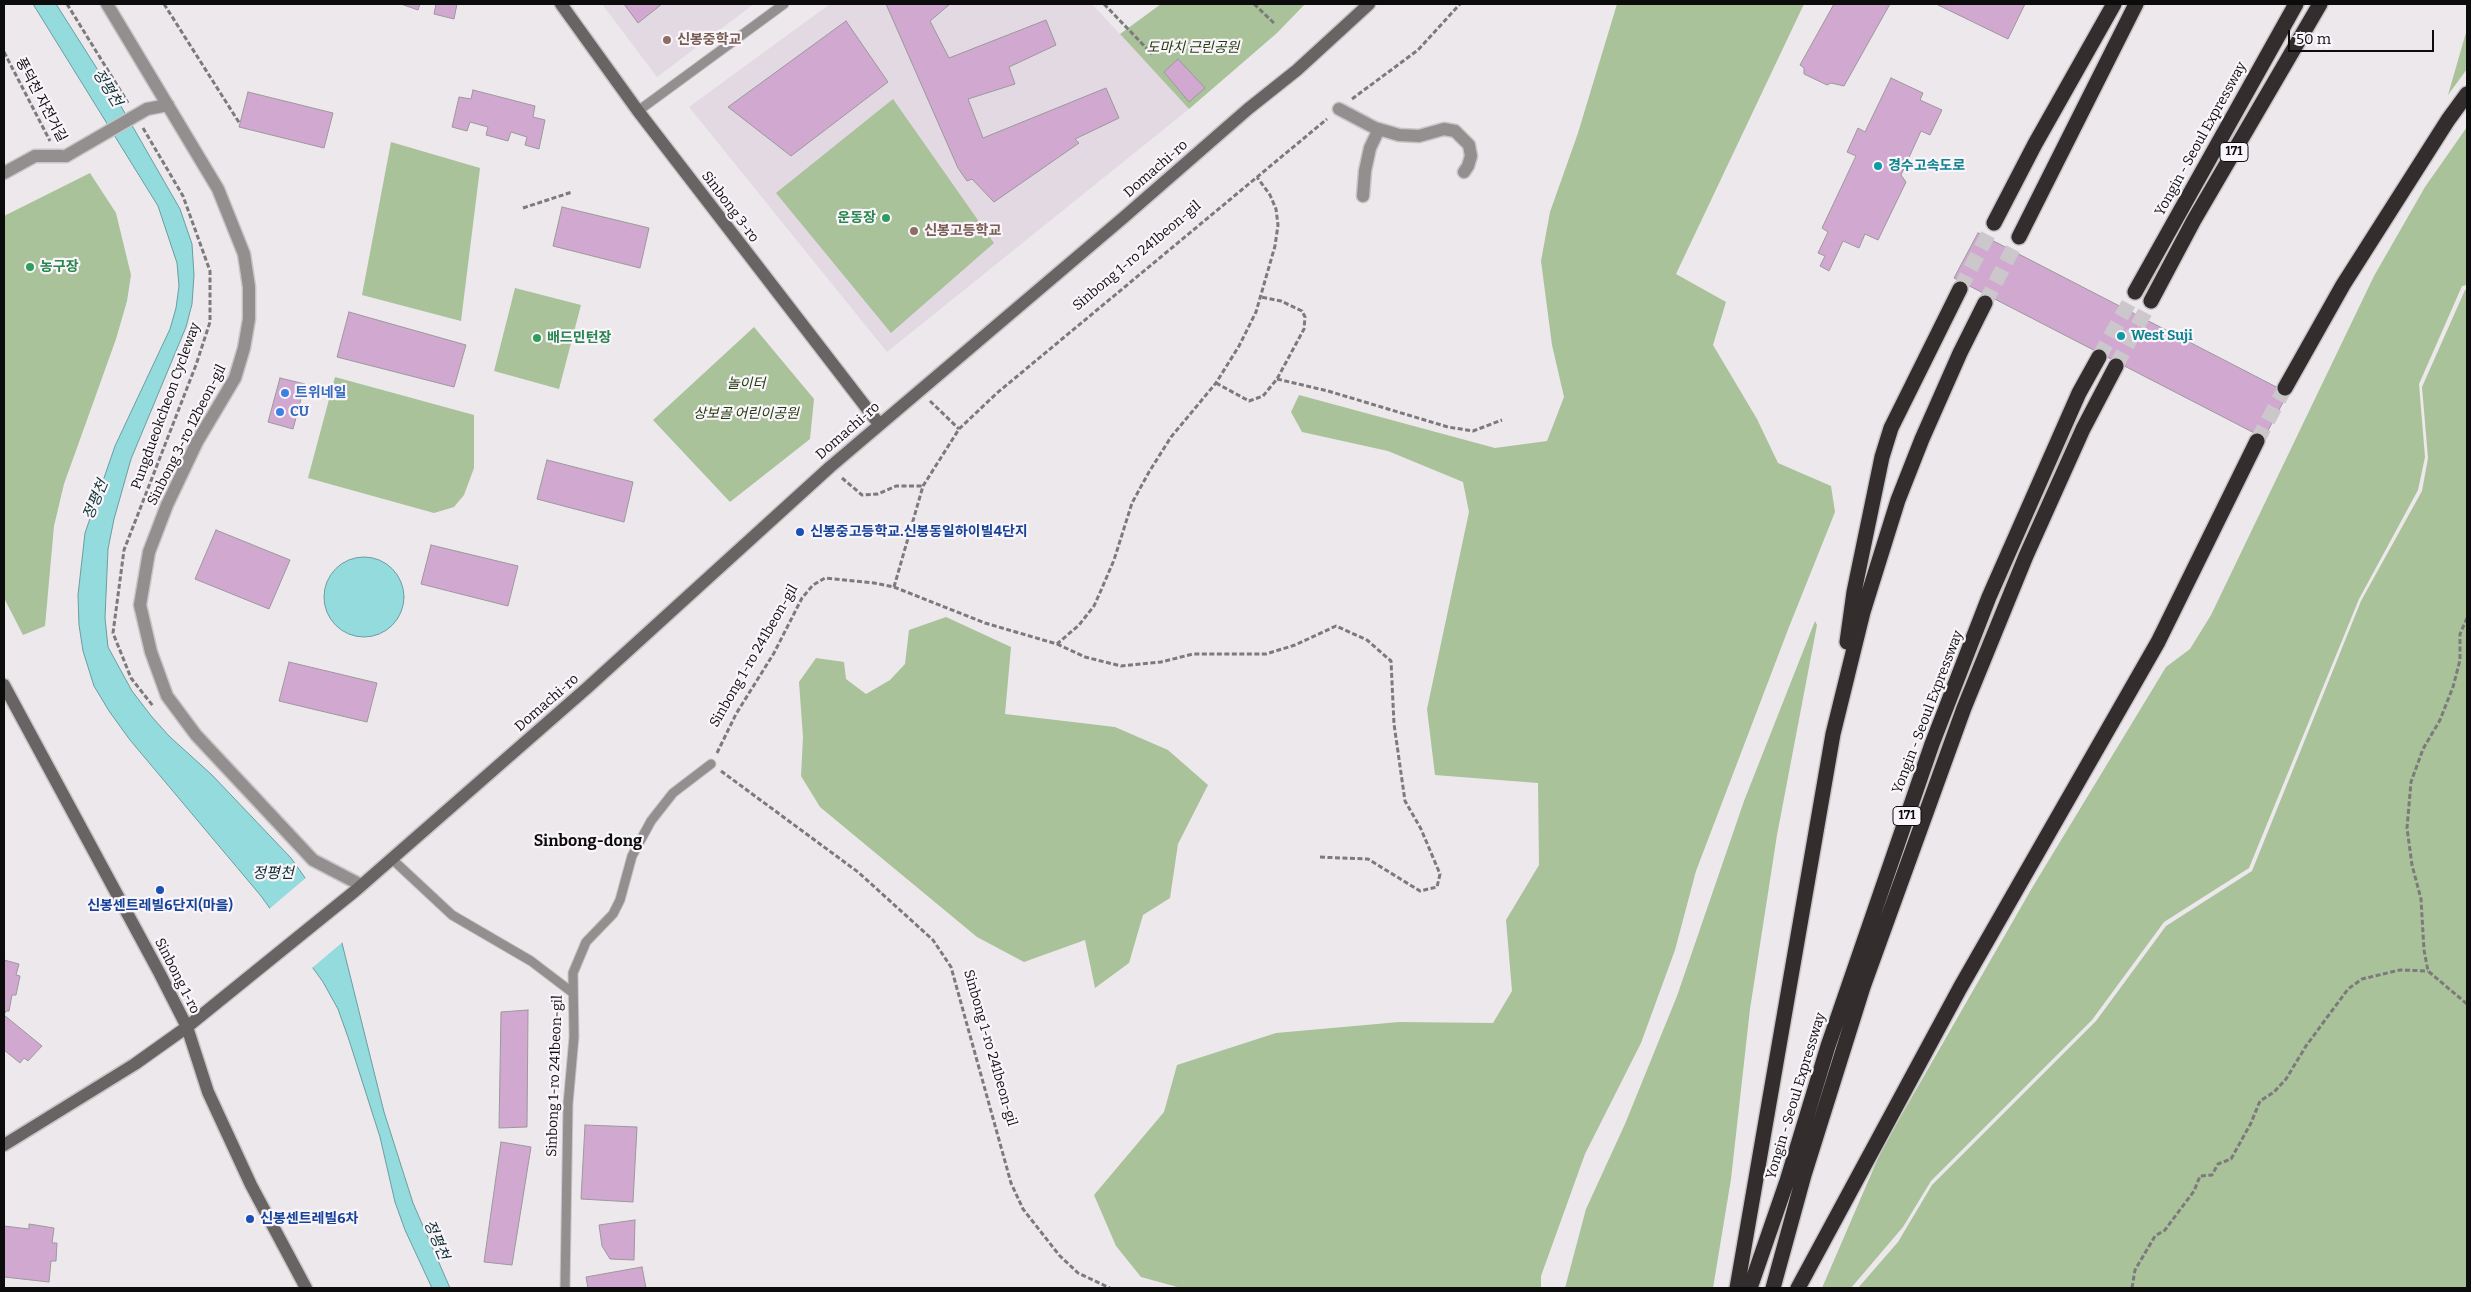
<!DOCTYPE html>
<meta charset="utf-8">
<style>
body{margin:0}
#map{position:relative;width:2471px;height:1292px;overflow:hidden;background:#ece8ec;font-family:Bitter,serif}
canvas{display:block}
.frame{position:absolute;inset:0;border:5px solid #0d0c0d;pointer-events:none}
.scale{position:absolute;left:2288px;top:30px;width:146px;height:22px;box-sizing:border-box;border:2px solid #0d0c0d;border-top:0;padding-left:6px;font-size:15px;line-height:18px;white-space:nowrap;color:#0d0c0d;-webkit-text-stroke:4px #f9f5fa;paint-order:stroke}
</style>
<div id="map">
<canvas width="2471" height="1292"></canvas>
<div class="frame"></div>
<div class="scale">50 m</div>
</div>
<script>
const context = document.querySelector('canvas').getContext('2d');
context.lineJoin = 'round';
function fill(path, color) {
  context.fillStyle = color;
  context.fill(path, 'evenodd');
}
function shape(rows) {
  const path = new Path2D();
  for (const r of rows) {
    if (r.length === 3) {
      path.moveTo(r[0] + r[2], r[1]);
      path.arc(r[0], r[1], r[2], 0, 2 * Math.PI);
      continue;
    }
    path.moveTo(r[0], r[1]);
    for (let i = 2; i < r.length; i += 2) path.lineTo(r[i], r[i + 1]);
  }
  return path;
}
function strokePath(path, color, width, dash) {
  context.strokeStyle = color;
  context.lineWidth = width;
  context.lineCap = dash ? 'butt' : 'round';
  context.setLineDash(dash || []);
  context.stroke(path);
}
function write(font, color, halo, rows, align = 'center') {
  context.font = font + ' Bitter,"Noto Sans KR",serif';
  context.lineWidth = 4.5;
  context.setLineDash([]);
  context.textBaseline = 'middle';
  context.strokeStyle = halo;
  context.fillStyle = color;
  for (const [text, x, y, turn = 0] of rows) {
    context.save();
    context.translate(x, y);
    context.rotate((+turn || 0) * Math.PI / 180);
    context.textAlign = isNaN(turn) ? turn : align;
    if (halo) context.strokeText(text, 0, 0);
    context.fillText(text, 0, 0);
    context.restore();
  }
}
fill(shape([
 [602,4,754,4,657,77],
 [830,4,1092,4,1189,109,887,352,689,107]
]), '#e2d9e3');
fill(shape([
 [1161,4,1305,4,1277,33,1189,109,1120,34],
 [1617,4,1804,4,1676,274,1726,302,1713,345,1757,419,1778,463,1831,486,1835,512,1789,627,1696,871,1675,950,1641,1043,1585,1154,1541,1276,1541,1288,1181,1288,1141,1277,1116,1246,1094,1195,1164,1112,1177,1065,1276,1033,1399,1022,1493,1023,1512,991,1506,920,1539,865,1538,783,1435,775,1427,709,1469,512,1463,482,1388,451,1302,432,1291,412,1299,395,1495,448,1547,441,1564,397,1552,345,1541,261,1550,212,1578,133],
 [2467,30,2467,69,2448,95,2465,36],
 [893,99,994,243,891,333,776,193],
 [2467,127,2467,285,2462,286,2419,384,2425,457,2418,490,2359,599,2249,868,2164,922,2092,1020,1931,1181,1903,1227,1851,1288,1822,1288,1882,1149,2032,888,2166,667,2190,649,2211,615,2374,276,2425,187],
 [391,142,480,168,461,321,362,295],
 [90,173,116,213,131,275,127,301,116,339,64,484,54,526,45,626,23,635,4,598,4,216],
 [515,288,581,305,559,389,494,371],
 [2465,290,2467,290,2467,1288,1858,1288,1898,1242,1932,1185,2096,1021,2166,926,2252,871,2361,601,2422,491,2428,458,2422,387],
 [754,327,814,399,810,439,730,502,653,420],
 [335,377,474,415,474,468,464,495,454,507,434,513,308,478],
 [946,617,1011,647,1005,714,1115,727,1168,750,1208,785,1178,844,1170,898,1143,915,1129,963,1095,988,1085,940,1024,962,977,937,820,807,801,776,803,737,799,682,816,658,844,662,846,679,866,694,890,680,905,664,909,630],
 [1815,621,1817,625,1777,835,1750,1009,1731,1179,1713,1288,1565,1288,1586,1209,1625,1124,1677,996,1744,801]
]), '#a9c29a');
const water = shape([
 [33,4,56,4,122,108,180,209,192,244,194,275,192,304,186,327,131,459,114,519,108,549,105,618,108,647,132,691,152,717,169,736,212,775,291,858,337,923,384,1112,413,1203,450,1288,432,1288,405,1230,395,1202,380,1137,349,1040,338,1009,323,982,261,896,130,740,109,711,94,686,83,651,79,625,78,595,85,533,115,446,170,329,176,308,179,286,177,263,158,206,33,4],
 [364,597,40]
]);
fill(water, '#93dbdd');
strokePath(water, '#6b9d9f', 1);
fill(shape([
 [308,876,339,922,344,941,312,968,268,910]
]), '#ece8ec');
const building = shape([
 [401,4,420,4,418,10,401,4],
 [436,4,457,4,454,19,434,14,436,4],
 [624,4,662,4,638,23,624,4],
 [886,4,950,4,930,21,949,58,1046,20,1056,45,1009,67,1015,84,968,99,983,138,1106,88,1119,118,1075,139,1079,143,994,202,972,179,967,181,958,168,886,4],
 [1834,4,1890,4,1844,86,1831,83,1827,85,1804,74,1804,68,1800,65,1834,4],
 [1936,4,2025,4,2008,39,1936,4],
 [846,21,888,82,791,156,728,107,846,21],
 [1178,59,1205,88,1189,102,1164,72,1178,59],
 [1891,78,1923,93,1920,100,1942,110,1930,135,1921,131,1901,175,1906,182,1878,240,1865,234,1859,248,1843,241,1829,271,1820,266,1825,256,1818,253,1828,232,1822,228,1856,156,1847,152,1858,128,1865,132,1891,78],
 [473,90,535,106,533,117,545,120,539,149,525,145,527,137,511,132,508,141,486,135,488,127,470,122,467,131,452,127,459,97,471,99,473,90],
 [248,92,333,113,324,148,239,127,248,92],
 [562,207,649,228,640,268,553,246,562,207],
 [1978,233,2288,393,2264,438,1954,278,1978,233],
 [349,312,466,345,454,387,337,357,349,312],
 [280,378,305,384,293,429,268,422,280,378],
 [547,460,633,482,624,522,537,499,547,460],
 [216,530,290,560,269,609,195,579,216,530],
 [431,545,518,566,508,606,421,584,431,545],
 [289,662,377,683,367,722,279,701,289,662],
 [4,960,19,964,16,975,20,976,16,995,12,995,9,1011,6,1011,4,1015,42,1046,28,1061,24,1058,20,1063,4,1050,4,960],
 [528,1010,527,1127,499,1128,501,1012,528,1010],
 [585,1125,637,1127,633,1202,581,1199,585,1125],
 [501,1142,531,1147,512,1265,484,1262,501,1142],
 [635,1220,634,1260,610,1259,602,1246,599,1225,635,1220],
 [4,1222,4,1226,29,1229,29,1224,54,1228,52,1243,57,1243,56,1261,51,1261,49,1282,4,1277,4,1222],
 [642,1267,646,1288,588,1288,586,1277,642,1267]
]);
fill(building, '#d0a8d0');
strokePath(building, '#9d989c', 1);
strokePath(shape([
 [1960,289,1994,223],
 [1985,303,2019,237],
 [2099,357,2135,292],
 [2116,366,2151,301],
 [2257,441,2285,388]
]), '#cbc7cb', 15, [15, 8]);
const lane = shape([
 [638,111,784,4],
 [393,860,452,915,531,961,573,993],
 [565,1288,568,1104,574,1037,573,973,586,942,613,914,620,900,632,856,651,821,673,793,711,764]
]);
const street = shape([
 [107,4,218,189,244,254,249,287,249,319,244,348,235,378,197,442,167,505,149,552,140,605,151,652,167,696,196,735,313,860,361,885],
 [147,109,168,105],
 [1339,109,1375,128,1399,135,1419,136,1444,129,1455,131,1469,145,1471,156,1468,166,1464,172],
 [4,173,35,156,66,156],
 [1363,196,1365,171,1370,148,1379,129]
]);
const secondary = shape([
 [561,4,638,111,879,424],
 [4,685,160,974,187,1027,208,1092,251,1185,306,1288],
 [4,1145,135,1064,187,1027,355,891,587,688,830,467,1123,218,1248,109,1297,70,1369,4]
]);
const highway = shape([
 [1994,223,2035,144,2114,4],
 [2019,237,2136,4],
 [2135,292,2296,4],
 [2151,301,2194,220,2320,4],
 [2285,388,2343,285,2448,120,2467,94],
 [1847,642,1854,592,1882,457,1891,428,1960,289],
 [1737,1288,1833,734,1863,612,1898,500,1922,439,1960,353,1985,303],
 [1750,1288,1787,1181,1828,1046,1932,744,1989,597,2079,393,2099,357],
 [1773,1288,1804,1175,1863,987,1964,708,2026,556,2083,429,2116,366],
 [1798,1288,1960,988,2158,642,2257,441]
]);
strokePath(lane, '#c8c5c8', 11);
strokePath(street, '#c8c5c8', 15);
strokePath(secondary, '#c8c5c8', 15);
strokePath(highway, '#c8c5c8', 18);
strokePath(shape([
 [67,4,128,103],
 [164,4,240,124],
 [1104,4,1152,54],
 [1254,4,1275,24],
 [4,52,50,141],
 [1352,99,1418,50,1460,4],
 [143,128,183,196,210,271,210,322,196,365,124,550,113,633,131,678,153,706],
 [523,208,572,192],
 [1277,379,1328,391,1448,427,1473,431,1502,420],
 [1216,383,1249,401,1263,396,1277,379,1304,329,1305,317,1302,311,1281,301,1261,297],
 [930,401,959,429],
 [842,478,862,495,878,494,896,486,923,486],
 [894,587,923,486,959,429,997,393,1327,119],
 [2467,618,2460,634,2460,660,2453,687,2440,720,2423,749,2411,782,2407,828,2412,865,2421,899,2424,950,2428,971,2467,1004],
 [1057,644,1085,657,1121,666,1161,662,1193,654,1266,654,1295,645,1336,626,1367,640,1391,661,1394,724,1405,801,1421,829,1440,874,1437,887,1420,891,1368,859,1318,857],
 [717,753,736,714,774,653,802,598,813,585,825,578,874,583,894,587,985,623,1057,644,1079,625,1094,606,1102,588,1114,560,1132,503,1149,472,1171,437,1216,383,1239,346,1256,312,1275,246,1278,225,1276,209,1270,195,1257,177],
 [721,771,858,872,933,940,951,967,1011,1183,1023,1209,1059,1255,1078,1273,1110,1288],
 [2132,1288,2135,1270,2155,1236,2165,1230,2194,1191,2200,1176,2212,1175,2218,1164,2231,1159,2251,1123,2260,1101,2274,1092,2286,1079,2306,1046,2348,989,2362,979,2400,970,2428,971]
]), '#7c7a7c', 3, [5, 2.5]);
strokePath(lane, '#928f8e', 9);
strokePath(street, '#928f8e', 12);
strokePath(secondary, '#686463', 12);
strokePath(highway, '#332e2d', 15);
const streetBridge = shape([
 [66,156,147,109]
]);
strokePath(streetBridge, '#c8c5c8', 15, []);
strokePath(streetBridge, '#928f8e', 12);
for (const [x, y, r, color] of [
 [667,40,5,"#8d6e63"],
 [1878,166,5,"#0f9aa8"],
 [886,218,5,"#2e9e5b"],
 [914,231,5,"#8d6e63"],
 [30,267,5,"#2e9e5b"],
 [2121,336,5,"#0f9aa8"],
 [537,338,5,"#2e9e5b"],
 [285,393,5,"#3f7fe0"],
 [280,412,5,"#3f7fe0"],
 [800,532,5,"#1a4fb4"],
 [160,890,5,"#1a4fb4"],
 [250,1219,5,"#1a4fb4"]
]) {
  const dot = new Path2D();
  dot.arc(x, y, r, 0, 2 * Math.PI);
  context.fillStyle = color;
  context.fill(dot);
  strokePath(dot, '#f9f5fa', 2);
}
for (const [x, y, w] of [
 [2234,152,28],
 [1907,816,28]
]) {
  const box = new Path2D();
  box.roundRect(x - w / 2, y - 9.5, w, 19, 4);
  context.fillStyle = '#f9f5fa';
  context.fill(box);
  strokePath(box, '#0d0c0d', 1);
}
write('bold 12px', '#0d0c0d', null, [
 ["171",2234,152],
 ["171",1907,816]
]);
write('bold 14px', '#785e54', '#f9f5fa', [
 ["신봉중학교",677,40],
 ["신봉고등학교",924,231]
], 'left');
write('italic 14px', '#1f3a07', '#f9f5fa', [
 ["도마치 근린공원",1193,48],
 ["놀이터",746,384],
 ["상보골 어린이공원",746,414]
]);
write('14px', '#0d0c0d', '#f9f5fa', [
 ["풍덕천 자전거길",41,100,62],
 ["Yongin - Seoul Expressway",2201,139,-61],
 ["Domachi-ro",1156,169,-41],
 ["Sinbong 3-ro",730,207,53],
 ["Sinbong 1-ro 241beon-gil",1137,256,-40],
 ["Pungdueokcheon Cycleway",166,406,-70],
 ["Domachi-ro",848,431,-41],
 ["Sinbong 3-ro 12beon-gil",187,435,-63],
 ["Sinbong 1-ro 241beon-gil",754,656,-60],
 ["Domachi-ro",547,703,-41],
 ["Yongin - Seoul Expressway",1928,712,-69],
 ["Sinbong 1-ro",177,976,63],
 ["Sinbong 1-ro 241beon-gil",990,1048,74],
 ["Sinbong 1-ro 241beon-gil",555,1076,-88],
 ["Yongin - Seoul Expressway",1796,1096,-73]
]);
write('bold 14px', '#0d838f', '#f9f5fa', [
 ["경수고속도로",1888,166],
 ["West Suji",2131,336]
], 'left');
write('bold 14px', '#27864d', '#f9f5fa', [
 ["운동장",876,218,"right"],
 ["농구장",40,267],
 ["배드민턴장",547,338]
], 'left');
write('bold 14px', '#366cbe', '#f9f5fa', [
 ["트위네일",295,393],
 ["CU",290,412]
], 'left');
write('bold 14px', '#164399', '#f9f5fa', [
 ["신봉중고등학교.신봉동일하이빌4단지",810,532],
 ["신봉센트레빌6단지(마을)",160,906,"center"],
 ["신봉센트레빌6차",260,1219]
], 'left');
write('italic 15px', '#0d3132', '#f9f5fa', [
 ["정평천",107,88,58],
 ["정평천",96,500,-67],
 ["정평천",273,874],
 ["정평천",436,1240,67]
]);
write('bold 16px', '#0d0c0d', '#f9f5fa', [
 ["Sinbong-dong",588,842]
]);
</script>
